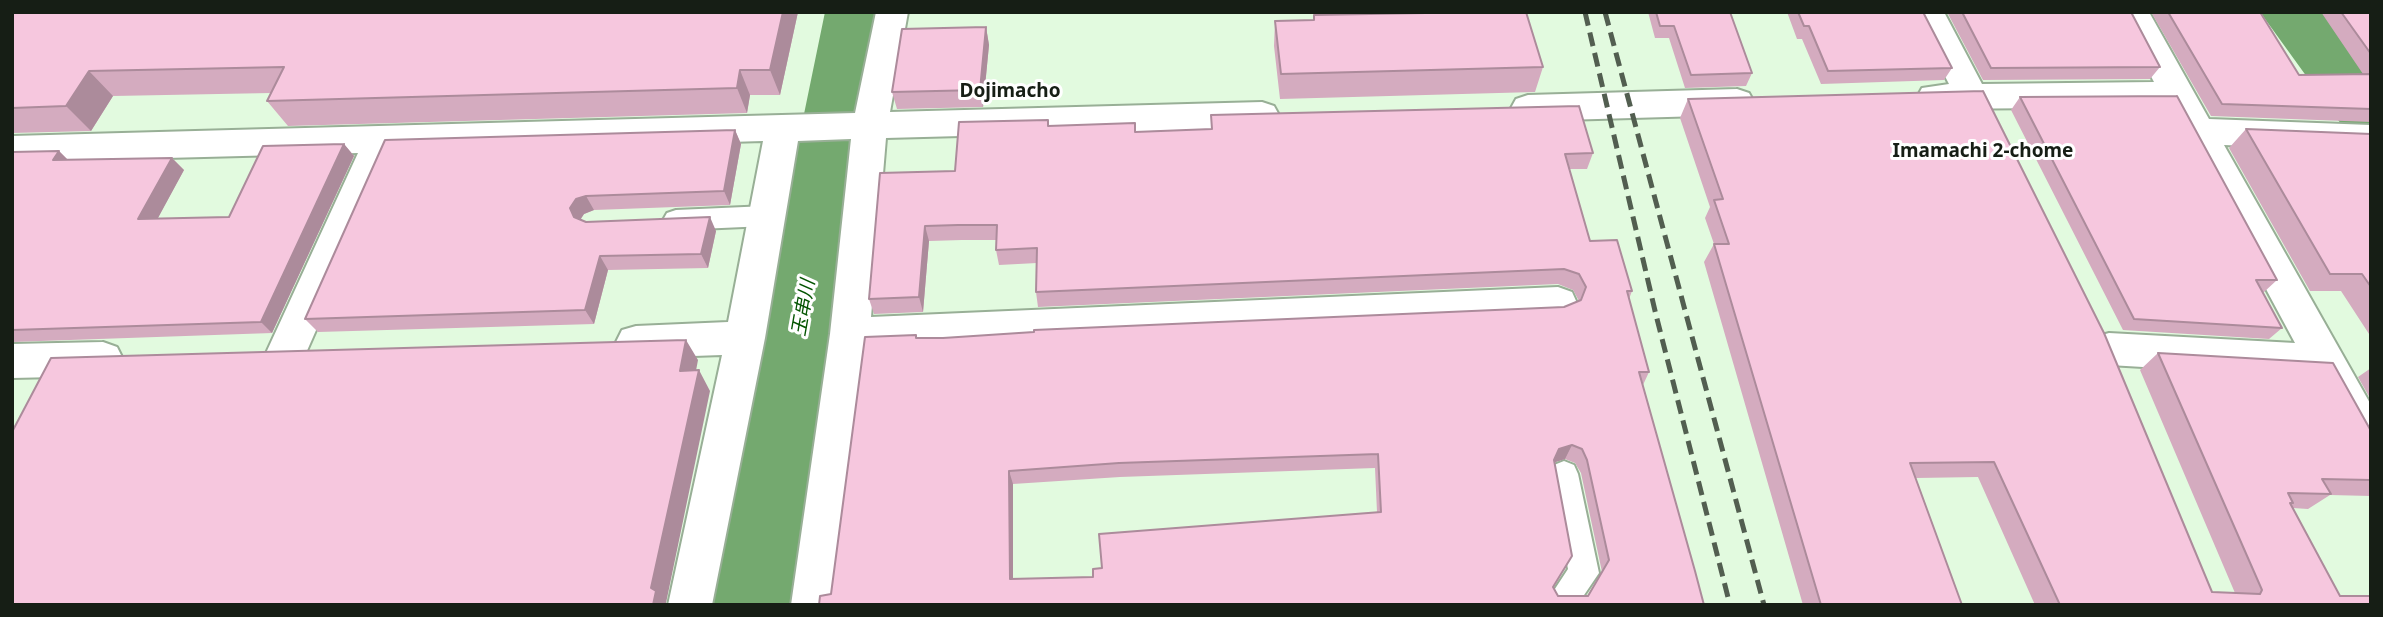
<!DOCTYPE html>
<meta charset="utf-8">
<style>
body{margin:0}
#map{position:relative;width:2383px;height:617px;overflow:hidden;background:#e2fadf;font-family:"Noto Sans",sans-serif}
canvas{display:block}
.frame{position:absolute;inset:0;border:14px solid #161e15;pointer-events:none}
</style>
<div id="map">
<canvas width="2383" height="617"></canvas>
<div class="frame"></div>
</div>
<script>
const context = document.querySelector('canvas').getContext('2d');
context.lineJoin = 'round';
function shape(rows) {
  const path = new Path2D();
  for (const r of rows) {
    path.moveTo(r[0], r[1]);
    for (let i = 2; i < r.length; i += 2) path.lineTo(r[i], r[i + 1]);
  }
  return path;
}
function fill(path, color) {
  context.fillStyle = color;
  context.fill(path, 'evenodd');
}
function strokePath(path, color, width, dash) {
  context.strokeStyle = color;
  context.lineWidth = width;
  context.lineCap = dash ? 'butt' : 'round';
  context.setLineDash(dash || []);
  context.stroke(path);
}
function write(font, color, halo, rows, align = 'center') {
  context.font = font + ' "Noto Sans","Noto Sans JP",sans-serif';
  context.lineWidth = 6;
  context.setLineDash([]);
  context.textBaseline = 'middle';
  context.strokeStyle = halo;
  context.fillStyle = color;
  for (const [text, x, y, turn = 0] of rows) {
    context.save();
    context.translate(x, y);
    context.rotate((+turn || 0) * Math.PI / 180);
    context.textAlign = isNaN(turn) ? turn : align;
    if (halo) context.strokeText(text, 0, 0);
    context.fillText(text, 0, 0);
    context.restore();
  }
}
fill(shape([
 [825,12,893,12,797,605,703,605,825,12],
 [2260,12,2331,12,2371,61,2371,138,2346,131,2260,12]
]), '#74a96f');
const lane = shape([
 [767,206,776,209,779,216,776,223,767,226,676,230,667,227,663,220,667,213,676,210,767,206],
 [1564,461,1574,465,1578,474,1599,573,1580,601,1581,605,1551,605,1549,598,1568,569,1550,474,1554,465,1564,461]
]);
const street = shape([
 [876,12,908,12,890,112,1262,102,1274,106,1279,115,1274,124,1262,128,886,138,871,317,1558,287,1572,292,1577,303,1572,314,1558,319,868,349,835,605,791,605,830,334,851,139,798,141,765,338,712,605,668,605,722,355,636,358,622,354,616,342,622,330,636,326,728,322,763,141,394,152,306,353,300,365,286,370,272,365,266,353,358,153,12,162,12,136,855,113,876,12],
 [1912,12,1944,12,1982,84,2154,82,2117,12,2149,12,2209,119,2371,125,2371,151,2224,145,2371,405,2371,462,2356,457,2313,377,2109,365,2095,361,2089,349,2095,337,2109,333,2295,343,2168,107,1934,109,1922,106,1917,97,1922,88,1949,84,1912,12],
 [1737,89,1749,93,1754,102,1749,111,1737,115,1528,121,1516,117,1511,108,1516,99,1528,95,1737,89],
 [103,342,117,347,123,359,117,371,103,376,12,378,12,344,103,342]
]);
strokePath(lane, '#98af96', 4);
strokePath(street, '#98af96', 4);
fill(lane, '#fff');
fill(street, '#fff');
strokePath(shape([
 [1585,12,1656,315,1730,605],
 [1605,12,1764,605]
]), '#525e50', 5, [14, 7]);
fill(shape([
 [12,12,798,12,780,95,750,95,747,113,288,126,267,101,271,93,113,96,91,131,12,133],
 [1648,12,1730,12,1752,73,1746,86,1685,88,1669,38,1655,38],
 [1787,12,1923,12,1952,68,1944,80,1821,84,1802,39,1797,39],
 [1947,12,2131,12,2160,67,2150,79,1983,80],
 [2151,12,2260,12,2299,75,2363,74,2321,12,2371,12,2371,122,2211,116],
 [1314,15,1543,67,1535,92,1280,99,1274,46,1275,21,1313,20],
 [986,27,989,45,983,107,897,109,892,92],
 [2020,97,2277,280,2264,292,2262,292,2282,328,2269,339,2123,330,2011,110],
 [1688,99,2212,592,2235,593,2140,370,2158,353,2371,431,2371,496,2330,495,2308,509,2293,508,2340,596,2371,605,2035,605,1978,477,1916,478,1962,605,1803,605,1704,262,1714,244,1705,218,1710,207,1680,118],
 [1211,115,1593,153,1587,169,1569,169,1590,241,1632,291,1629,299,1649,372,1643,385,1704,605,831,594,916,335,917,338,943,338,1564,307,1579,301,1573,290,1558,284,1038,307,1036,292,1037,263,999,265,996,250,997,240,962,240,929,241,923,312,874,314,869,299,955,171,1048,120,1049,126,1135,132,1211,129],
 [1565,459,1575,463,1581,473,1602,572,1588,596,1558,596,1553,587,1572,556,1554,462],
 [1375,468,1377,512,1102,568,1093,577,1013,579,1013,484,1120,477],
 [2246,129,2371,134,2371,337,2341,291,2310,291,2229,148],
 [735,130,741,144,730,205,594,210,584,214,580,219,586,222,716,231,708,268,608,270,594,324,318,332,305,319],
 [344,144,354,156,272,333,12,342,12,152,59,151,68,160,172,158,184,170,157,219,229,217],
 [2371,368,2371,400,2358,377]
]), '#d4abbf');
fill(shape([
 [783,12,798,12,780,95,770,70],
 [986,27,989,45,983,107,980,90],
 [740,70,750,95,747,113,737,88],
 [89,71,113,96,91,131,66,106],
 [735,130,741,144,730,205,724,191],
 [344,144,354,156,272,333,261,322],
 [59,151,71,163,53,160],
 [172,158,184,170,151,231,138,219],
 [586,196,594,210,584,214,579,222,574,217,570,208,576,199],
 [710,217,716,231,708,268,701,254],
 [925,226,929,241,923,312,919,297],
 [600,256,608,270,594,324,585,310],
 [686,340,698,360,692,392,680,371],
 [699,370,710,391,666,603,668,605,653,605,651,588],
 [1572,445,1565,459,1553,463,1559,449],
 [1009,471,1013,484,1013,591,1010,579]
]), '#ac8b9b');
const building = shape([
 [12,12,783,12,770,70,740,70,737,88,267,101,284,67,89,71,66,106,12,108,12,12],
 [1482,12,1526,12,1543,67,1281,74,1275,21,1314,20,1314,15,1482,12],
 [1656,12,1730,12,1752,73,1691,75,1674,26,1660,26,1656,12],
 [1798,12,1923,12,1952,68,1828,71,1809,26,1804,26,1798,12],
 [1962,12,2131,12,2160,67,1991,68,1962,12],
 [2168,12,2260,12,2299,75,2371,74,2371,109,2222,104,2168,12],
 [2341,12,2371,12,2371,54,2341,12],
 [986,27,980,90,892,92,902,29,986,27],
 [1983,91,2104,333,2212,592,2260,594,2262,590,2158,353,2333,363,2371,431,2371,480,2322,479,2331,494,2288,493,2293,503,2290,503,2340,596,2371,596,2371,605,2060,605,1994,462,1910,463,1962,605,1821,605,1714,244,1729,244,1714,200,1723,199,1688,99,1983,91],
 [2177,96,2277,280,2256,280,2282,328,2134,319,2020,97,2177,96],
 [1579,106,1593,153,1565,154,1590,241,1617,240,1632,291,1627,291,1649,372,1639,372,1695,571,1704,605,819,605,820,596,831,594,865,337,916,335,916,338,943,338,1034,332,1034,330,1564,307,1581,300,1586,287,1579,274,1564,269,1036,292,1037,248,996,250,997,225,958,225,925,226,919,297,869,299,880,173,955,171,959,122,1048,120,1048,126,1135,123,1135,132,1212,129,1211,115,1579,106],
 [1572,445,1582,449,1587,460,1609,560,1588,596,1558,596,1553,587,1572,556,1554,460,1559,449,1572,445],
 [1378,454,1381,512,1099,534,1102,568,1093,569,1093,577,1010,579,1009,471,1119,463,1378,454],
 [2246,129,2371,134,2371,287,2362,274,2330,274,2246,129],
 [735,130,724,191,586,196,576,199,570,208,574,217,586,222,710,217,701,254,600,256,585,310,305,319,385,140,735,130],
 [344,144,261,322,12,330,12,152,59,151,53,160,172,158,138,219,229,217,263,146,344,144],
 [686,340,680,371,699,370,651,588,656,591,653,605,12,605,12,432,51,358,686,340]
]);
fill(building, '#f6c7de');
strokePath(building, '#ac8b9b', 2);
write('bold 19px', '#161e15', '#fff', [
 ["Dojimacho",1010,92],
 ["Imamachi 2-chome",1983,152]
]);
write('italic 19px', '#035400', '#fff', [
 ["玉串川",804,308,-80]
]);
</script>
